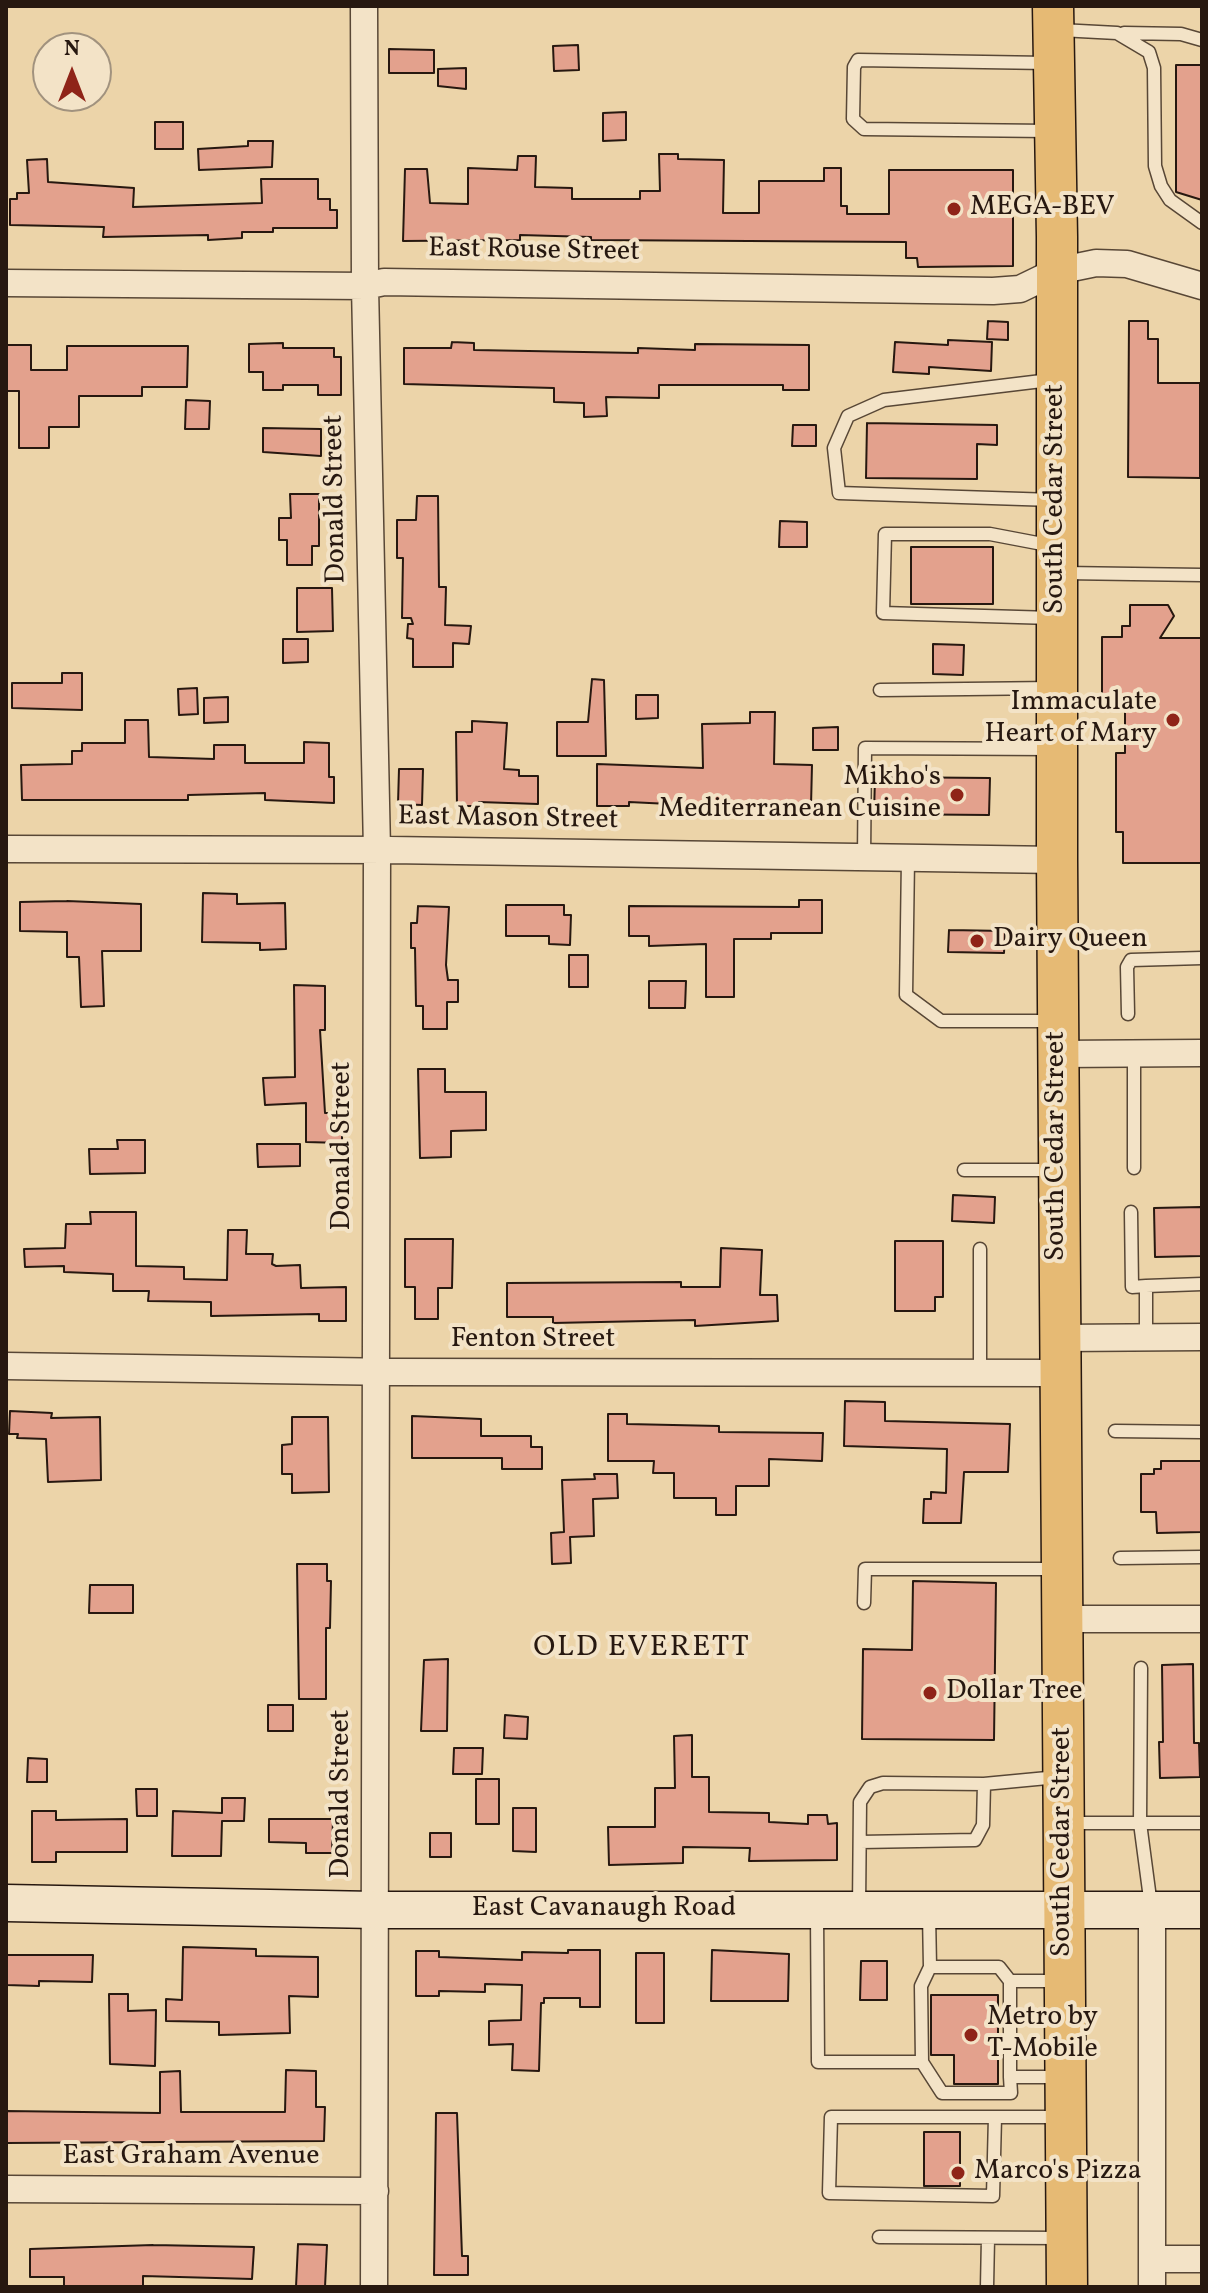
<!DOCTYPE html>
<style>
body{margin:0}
#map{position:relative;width:1208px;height:2293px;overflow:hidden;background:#ecd4a9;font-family:Vollkorn,serif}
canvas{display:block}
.frame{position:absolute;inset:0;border:8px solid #271810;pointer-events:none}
.north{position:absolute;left:32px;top:32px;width:80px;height:80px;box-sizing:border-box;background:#f3e3c7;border:2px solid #a1927e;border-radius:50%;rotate:0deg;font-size:22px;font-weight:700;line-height:32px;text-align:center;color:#271810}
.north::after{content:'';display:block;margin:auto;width:28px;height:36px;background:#8f2418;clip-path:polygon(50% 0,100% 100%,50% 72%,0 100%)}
</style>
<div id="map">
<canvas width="1208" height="2293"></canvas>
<div class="frame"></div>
<div class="north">N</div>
</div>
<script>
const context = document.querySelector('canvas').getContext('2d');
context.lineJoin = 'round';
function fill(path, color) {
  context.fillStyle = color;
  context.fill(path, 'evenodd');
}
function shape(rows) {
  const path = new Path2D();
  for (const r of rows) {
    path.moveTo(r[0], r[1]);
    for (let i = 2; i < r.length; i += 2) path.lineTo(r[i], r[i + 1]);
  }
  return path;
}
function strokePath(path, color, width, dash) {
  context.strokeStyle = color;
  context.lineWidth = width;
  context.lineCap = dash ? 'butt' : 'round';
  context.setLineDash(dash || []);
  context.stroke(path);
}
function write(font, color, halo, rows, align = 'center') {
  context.font = font + ' Vollkorn,serif';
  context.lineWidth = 8;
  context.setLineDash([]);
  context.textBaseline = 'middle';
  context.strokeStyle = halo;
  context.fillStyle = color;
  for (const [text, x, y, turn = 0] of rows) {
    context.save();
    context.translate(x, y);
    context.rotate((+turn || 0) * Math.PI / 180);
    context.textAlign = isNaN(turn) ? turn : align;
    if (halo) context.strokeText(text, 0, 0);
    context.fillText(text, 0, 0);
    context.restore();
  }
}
const building = shape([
 [578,45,579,70,554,71,553,46,578,45],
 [389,49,434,50,434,73,389,73,389,49],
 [1176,65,1202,65,1202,200,1176,192,1176,65],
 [466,68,466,89,438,86,438,69,466,68],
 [626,112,626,140,603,141,603,113,626,112],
 [155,122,183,122,183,149,155,149,155,122],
 [248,141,273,141,272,167,199,170,198,149,248,146,248,141],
 [659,154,678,154,678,159,724,160,723,213,759,213,759,181,824,181,824,168,841,168,841,206,847,206,847,214,889,214,889,170,1013,170,1013,266,918,267,917,258,906,258,906,242,591,240,591,237,520,235,520,240,403,241,405,169,427,169,430,203,468,204,468,168,517,170,518,156,536,156,535,187,572,188,572,199,640,199,640,191,660,191,659,154],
 [47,159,48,182,134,188,133,207,262,203,261,179,318,179,318,199,330,199,330,210,337,210,337,228,273,228,273,232,242,232,242,238,208,240,208,235,103,237,104,227,10,225,10,199,17,199,17,193,29,193,27,160,47,159],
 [988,321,1008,322,1008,340,987,339,988,321],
 [1129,321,1148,321,1148,339,1158,339,1158,383,1200,383,1200,478,1128,477,1129,321],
 [948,340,992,342,991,371,929,367,929,374,893,372,895,342,948,345,948,340],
 [452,342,474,343,474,350,638,353,638,348,695,350,695,344,809,345,809,390,783,390,783,385,659,385,659,398,606,397,607,416,584,417,584,403,554,402,554,388,404,384,404,348,451,348,452,342],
 [283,343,283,348,334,348,334,357,341,357,341,395,318,395,318,385,283,385,283,390,263,390,263,372,249,372,249,344,283,343],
 [6,345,31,345,31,370,67,370,67,346,188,346,187,387,142,387,142,396,79,396,79,427,49,427,49,448,19,448,19,391,6,391,6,345],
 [186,400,210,401,209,429,185,429,186,400],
 [867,423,997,425,997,445,977,444,977,479,866,478,867,423],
 [793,425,816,425,816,446,792,446,793,425],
 [263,428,321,429,321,456,263,452,263,428],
 [290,494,319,494,319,546,312,546,312,565,287,565,287,540,279,540,279,518,291,518,290,494],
 [417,496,438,496,439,587,446,587,445,625,471,626,469,644,453,643,453,667,413,667,413,639,407,638,408,624,413,624,411,618,402,618,403,558,397,558,397,520,416,520,417,496],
 [780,521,807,522,807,547,779,547,780,521],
 [911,547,993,547,993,604,911,604,911,547],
 [297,588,332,588,333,631,297,632,297,588],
 [1130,605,1168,605,1174,616,1160,638,1202,638,1202,863,1123,863,1123,832,1116,832,1116,753,1125,753,1125,701,1102,701,1102,637,1122,637,1122,626,1130,626,1130,605],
 [283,639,308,639,308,662,283,663,283,639],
 [933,644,964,645,963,675,933,674,933,644],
 [62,673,82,673,82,710,12,708,12,683,62,683,62,673],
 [592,679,604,680,606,756,557,756,557,722,588,722,592,679],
 [197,688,198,714,179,715,178,689,197,688],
 [636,695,658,695,658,718,636,719,636,695],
 [228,697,228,722,204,723,204,698,228,697],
 [750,712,775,712,774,764,812,765,811,806,710,802,710,806,629,802,629,806,597,806,597,764,703,768,702,724,750,723,750,712],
 [125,720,148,720,149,757,214,759,214,745,245,745,245,763,304,763,304,742,329,743,329,777,334,777,334,803,265,800,265,793,188,795,188,800,22,800,21,765,72,764,72,751,82,751,82,743,125,743,125,720],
 [472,721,507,723,504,769,519,770,519,776,538,776,538,804,479,802,480,806,457,806,456,732,472,732,472,721],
 [838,727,838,750,813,750,813,728,838,727],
 [399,769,423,769,422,805,398,804,399,769],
 [875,777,990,778,989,815,874,814,875,777],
 [203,893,237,894,237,904,285,903,286,949,260,950,260,943,202,942,203,893],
 [799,900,822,900,822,933,771,933,771,939,734,939,734,997,706,997,706,944,649,946,649,936,629,936,629,906,799,907,799,900],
 [67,901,141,904,141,951,102,951,104,1006,81,1007,79,957,67,957,67,932,20,931,20,902,67,901],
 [506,905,564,905,564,915,571,915,570,945,549,944,549,936,506,936,506,905],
 [418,906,449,907,446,965,448,980,458,980,458,1002,447,1002,447,1029,423,1029,423,1006,416,1006,415,948,411,948,411,923,417,923,418,906],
 [949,930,1005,931,1004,953,948,952,949,930],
 [569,955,588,955,588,987,569,987,569,955],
 [649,981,686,981,685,1008,649,1008,649,981],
 [294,985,325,986,325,1030,320,1030,325,1113,342,1113,342,1143,306,1142,306,1103,265,1105,263,1078,295,1077,294,985],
 [418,1069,445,1069,445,1092,486,1092,486,1130,451,1131,451,1157,420,1158,418,1069],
 [117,1140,145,1140,145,1173,90,1174,89,1149,118,1149,117,1140],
 [257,1144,300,1144,300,1166,258,1167,257,1144],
 [953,1195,995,1197,994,1223,952,1221,953,1195],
 [1201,1207,1202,1256,1155,1257,1154,1208,1201,1207],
 [90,1212,136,1212,136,1266,184,1267,184,1279,227,1280,228,1230,247,1230,246,1254,273,1254,272,1264,276,1266,300,1265,301,1288,346,1287,346,1321,319,1321,319,1314,211,1316,211,1302,148,1301,149,1291,113,1291,113,1274,64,1272,64,1266,25,1267,24,1249,65,1248,66,1224,91,1224,90,1212],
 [405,1239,453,1239,452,1288,438,1288,438,1319,415,1319,415,1287,405,1287,405,1239],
 [895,1241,943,1241,943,1297,935,1297,935,1311,895,1311,895,1241],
 [721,1248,762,1250,760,1295,777,1295,778,1321,695,1326,695,1320,553,1323,553,1317,507,1317,507,1283,681,1282,681,1287,720,1287,721,1248],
 [845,1401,885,1402,885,1421,1010,1424,1008,1472,964,1472,961,1523,923,1523,924,1499,931,1499,931,1492,946,1493,947,1449,844,1446,845,1401],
 [10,1411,52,1413,51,1418,100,1417,101,1480,48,1482,46,1439,17,1438,18,1434,9,1434,10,1411],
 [608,1414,627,1414,627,1424,719,1426,719,1432,823,1433,822,1461,769,1459,769,1486,736,1486,736,1515,716,1515,716,1498,674,1498,674,1473,653,1473,654,1461,608,1461,608,1414],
 [412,1416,481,1419,481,1436,531,1436,531,1447,542,1447,542,1469,502,1469,502,1458,412,1458,412,1416],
 [292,1417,328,1417,329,1492,292,1493,292,1474,282,1474,282,1445,292,1444,292,1417],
 [1161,1461,1202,1461,1202,1532,1157,1533,1156,1512,1141,1512,1141,1474,1154,1474,1154,1469,1161,1469,1161,1461],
 [594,1474,617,1474,618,1498,593,1499,594,1536,570,1537,571,1563,552,1564,551,1533,564,1532,562,1480,595,1479,594,1474],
 [297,1564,327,1564,327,1581,331,1581,330,1628,326,1628,326,1699,299,1699,297,1564],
 [913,1581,996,1583,994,1740,862,1739,863,1649,912,1650,913,1581],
 [90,1585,133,1585,133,1613,89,1613,90,1585],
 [448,1659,447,1731,421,1731,424,1660,448,1659],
 [1193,1664,1194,1743,1199,1743,1200,1777,1160,1778,1159,1742,1163,1742,1162,1665,1193,1664],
 [268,1705,293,1705,293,1731,268,1731,268,1705],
 [505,1715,528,1717,527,1739,504,1738,505,1715],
 [692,1735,692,1777,709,1777,709,1812,769,1813,769,1822,808,1824,808,1815,827,1815,828,1824,837,1823,837,1860,749,1861,750,1848,683,1847,683,1863,609,1865,608,1827,655,1827,655,1788,675,1788,674,1736,692,1735],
 [454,1748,483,1748,482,1774,453,1774,454,1748],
 [28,1758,47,1759,47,1782,27,1782,28,1758],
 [476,1779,499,1779,499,1824,476,1824,476,1779],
 [136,1789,157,1789,157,1816,137,1816,136,1789],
 [222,1798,245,1798,244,1821,222,1821,221,1856,172,1856,173,1811,222,1813,222,1798],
 [513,1808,536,1808,536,1852,513,1851,513,1808],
 [32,1811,56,1811,56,1820,127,1819,127,1852,56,1852,56,1862,32,1862,32,1811],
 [269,1819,333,1819,332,1853,306,1853,306,1843,269,1842,269,1819],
 [430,1833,451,1833,451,1857,430,1857,430,1833],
 [183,1947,256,1949,256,1956,318,1957,318,1997,289,1996,290,2033,219,2035,219,2022,166,2021,166,1999,182,2000,183,1947],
 [568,1950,600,1950,600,2007,580,2007,580,1998,544,1998,544,2003,541,2003,539,2071,512,2070,513,2044,489,2045,489,2021,521,2020,522,1985,485,1984,485,1992,439,1991,439,1996,416,1996,416,1951,439,1951,439,1957,522,1960,522,1952,568,1953,568,1950],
 [712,1950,789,1954,788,2001,711,2001,712,1950],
 [636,1953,664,1953,664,2023,636,2023,636,1953],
 [6,1955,93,1955,92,1982,39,1981,39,1986,6,1985,6,1955],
 [861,1961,887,1961,887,2000,860,2000,861,1961],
 [109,1994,128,1994,128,2011,156,2010,155,2066,110,2064,109,1994],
 [931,1995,998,1995,998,2084,954,2084,954,2055,931,2055,931,1995],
 [286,2070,316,2071,316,2107,325,2107,324,2141,6,2143,6,2111,160,2113,160,2072,180,2071,181,2112,285,2112,286,2070],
 [436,2113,457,2113,462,2256,468,2256,468,2275,434,2275,436,2113],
 [924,2132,960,2132,960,2186,924,2186,924,2132],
 [298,2244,327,2245,325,2287,296,2287,298,2244],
 [153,2245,254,2247,252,2279,143,2276,143,2286,64,2287,64,2277,30,2277,30,2249,153,2245]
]);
fill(building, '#e3a18d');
strokePath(building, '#271810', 2);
const lane = shape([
 [1060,30,1117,33,1149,52,1154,68,1155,166,1161,186,1170,200,1202,223],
 [1124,33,1181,34,1202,40],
 [1047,63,858,60,854,67,853,119,864,129,1049,131],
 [1050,380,884,400,848,416,834,448,839,493,1053,500],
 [1064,573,1202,575],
 [1052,618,883,613,885,534,990,534,1053,546],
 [880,690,1053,688],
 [864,858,865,748,1053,749],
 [908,859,906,995,941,1021,1054,1021],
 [1128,1014,1127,967,1131,960,1202,958],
 [1134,1054,1134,1168],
 [964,1170,1055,1170],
 [1131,1212,1132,1287,1146,1286,1146,1337],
 [980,1249,980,1374],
 [1146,1286,1202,1284],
 [1115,1431,1202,1432],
 [1120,1558,1202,1557],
 [864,1603,865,1569,1059,1569],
 [1141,1668,1140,1823,1202,1823],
 [1067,1823,1140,1823,1151,1906],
 [860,1842,975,1840,983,1825,984,1784],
 [859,1908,860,1802,870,1787,883,1783,984,1784,1058,1777],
 [817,1914,818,2062,922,2062,921,1986,930,1967,929,1914],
 [930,1967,999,1967,1010,1981],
 [1058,1981,1010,1981,1010,2077,1060,2077],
 [922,2062,942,2093,1011,2093,1010,2077],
 [995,2117,993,2196,829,2193,831,2117,1059,2117],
 [879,2237,1060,2238],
 [987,2287,988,2238]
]);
const street = shape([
 [364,6,365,286,377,850,374,2287],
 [6,283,365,286,384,282,993,291,1020,289,1057,271,1096,263,1127,264,1202,286],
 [6,849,390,850,1057,860],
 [1058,1054,1202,1053],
 [1059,1338,1202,1337],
 [6,1366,396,1372,1060,1373],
 [1063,1619,1202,1619],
 [1152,1910,1152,2287],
 [6,2189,375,2191],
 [1152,2259,1202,2259]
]);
const secondary = shape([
 [6,1903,375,1910,1202,1910]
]);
const primary = shape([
 [1053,6,1057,237,1057,860,1067,2287]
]);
strokePath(lane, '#584736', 15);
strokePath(street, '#584736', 29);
strokePath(secondary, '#271810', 39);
strokePath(primary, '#271810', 43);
strokePath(lane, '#f3e3c7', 12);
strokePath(street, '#f3e3c7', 26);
strokePath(secondary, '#f3e3c7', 36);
strokePath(primary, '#e6ba74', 40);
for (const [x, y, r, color] of [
 [954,209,8,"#8f2418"],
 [1173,720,8,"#8f2418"],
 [957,795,8,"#8f2418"],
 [977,941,8,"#8f2418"],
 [930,1693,8,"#8f2418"],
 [971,2035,8,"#8f2418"],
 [958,2173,8,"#8f2418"]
]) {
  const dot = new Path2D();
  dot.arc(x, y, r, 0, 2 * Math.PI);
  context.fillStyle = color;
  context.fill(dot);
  strokePath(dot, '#f3e3c7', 3);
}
write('28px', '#271810', '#f3e3c7', [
 ["MEGA-BEV",970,209],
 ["Immaculate",1157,704,"right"],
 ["Heart of Mary",1157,736,"right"],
 ["Mikho's",941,779,"right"],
 ["Mediterranean Cuisine",941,811,"right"],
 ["Dairy Queen",993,941],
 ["Dollar Tree",946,1693],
 ["Metro by",987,2019],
 ["T-Mobile",987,2051],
 ["Marco's Pizza",974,2173]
], 'left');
write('28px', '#271810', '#f3e3c7', [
 ["East Rouse Street",534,252,1],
 ["Donald Street",337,499,-91],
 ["South Cedar Street",1057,499,-90],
 ["East Mason Street",508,820,1],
 ["Donald Street",344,1146,-90],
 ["South Cedar Street",1058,1146,-90],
 ["Fenton Street",533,1341],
 ["Donald Street",343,1794,-90],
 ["South Cedar Street",1064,1842,-90],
 ["East Cavanaugh Road",604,1910],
 ["East Graham Avenue",191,2158]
]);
context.letterSpacing = '2px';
write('30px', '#271810', '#f3e3c7', [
 ["OLD EVERETT",642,1649]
]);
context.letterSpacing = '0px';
</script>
